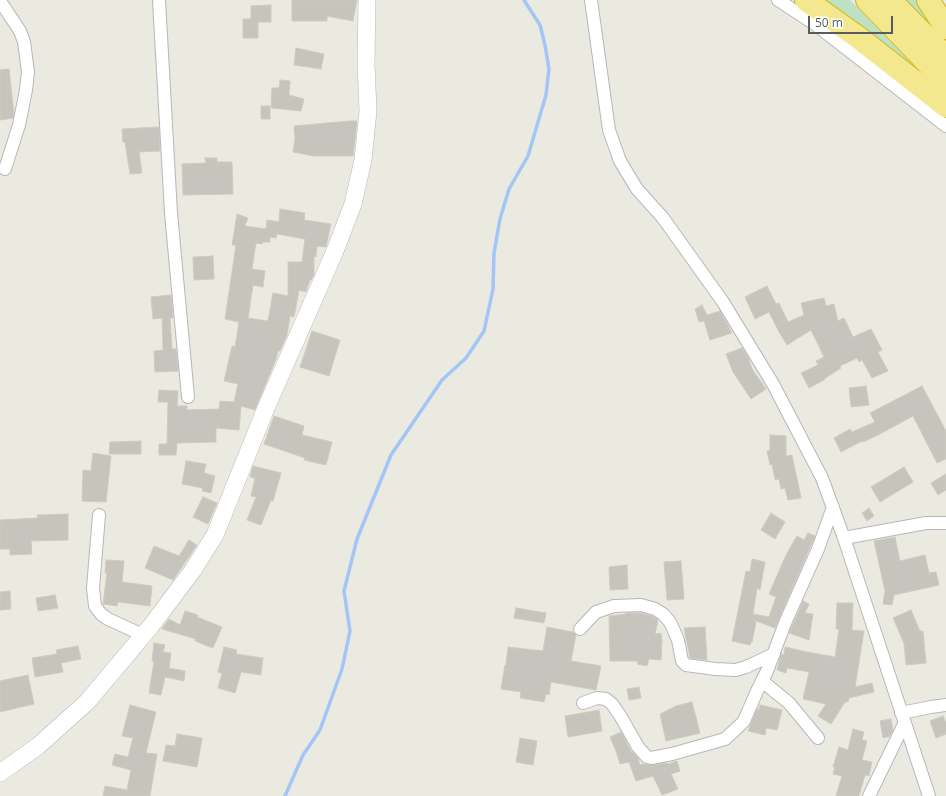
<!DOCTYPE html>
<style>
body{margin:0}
#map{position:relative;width:946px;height:796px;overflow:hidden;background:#eaeae0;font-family:"Open Sans",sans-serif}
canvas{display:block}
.scale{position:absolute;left:808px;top:16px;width:85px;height:18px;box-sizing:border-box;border:2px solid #595b60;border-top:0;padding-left:5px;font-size:12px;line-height:14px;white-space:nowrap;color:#595b60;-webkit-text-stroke:3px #fff;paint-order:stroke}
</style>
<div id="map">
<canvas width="946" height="796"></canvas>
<div class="scale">50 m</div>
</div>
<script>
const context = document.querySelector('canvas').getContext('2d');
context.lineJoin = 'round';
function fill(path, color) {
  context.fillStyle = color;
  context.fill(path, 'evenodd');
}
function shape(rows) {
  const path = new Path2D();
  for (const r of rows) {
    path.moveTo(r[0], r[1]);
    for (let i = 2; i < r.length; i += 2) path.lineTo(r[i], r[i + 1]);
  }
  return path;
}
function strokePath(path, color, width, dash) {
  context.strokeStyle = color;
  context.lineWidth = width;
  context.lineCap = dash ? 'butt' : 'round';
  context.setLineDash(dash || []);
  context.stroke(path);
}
fill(shape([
 [819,0,850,0,925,77],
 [902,0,921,0,946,42]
]), '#bee0c3');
strokePath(shape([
 [285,796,303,755,320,730,342,669,350,631,344,591,357,539,391,455,442,380,466,358,484,331,493,289,494,253,500,219,509,189,528,156,546,95,549,69,545,45,540,25,524,0]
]), '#a3c6f7', 3.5);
const building = shape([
 [292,0,357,0,353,21,327,16,327,21,292,21,292,0],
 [271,5,271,22,258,22,258,38,243,38,243,19,251,19,251,6,271,5],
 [296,48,324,54,321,69,294,65,296,48],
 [9,69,14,114,13,118,0,120,0,70,9,69],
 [280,80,290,81,289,95,304,99,301,111,271,108,272,88,279,88,280,80],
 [261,106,270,106,270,119,261,119,261,106],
 [349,121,357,121,353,156,314,156,293,152,295,139,294,126,349,121],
 [159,127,160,151,139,152,142,173,130,174,125,142,123,142,122,129,159,127],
 [205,158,217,158,217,162,232,162,233,194,183,195,182,164,206,163,205,158],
 [280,209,305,213,304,220,331,224,326,247,317,246,316,257,314,256,314,275,311,280,310,280,306,292,299,290,294,317,290,316,287,335,280,351,278,351,276,359,255,410,241,406,239,430,216,428,216,442,177,443,176,455,159,455,159,444,167,444,168,402,158,402,159,390,178,391,177,406,187,406,187,410,219,409,220,401,234,402,238,384,224,381,232,346,235,347,239,322,225,319,236,245,232,245,237,214,248,218,245,226,266,229,267,220,279,222,280,209],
 [277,234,305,239,302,262,288,262,288,296,273,293,268,321,248,318,253,285,263,287,265,271,252,269,256,243,262,244,263,242,270,242,270,237,276,238,277,234],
 [213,256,214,279,194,280,193,257,213,256],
 [767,286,776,304,779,303,788,322,804,315,801,303,824,298,826,306,834,304,838,321,844,318,853,337,871,329,882,350,878,352,888,371,872,378,862,360,859,362,857,358,840,366,841,368,824,379,824,380,809,388,801,373,818,365,816,361,824,357,811,330,787,345,779,332,769,312,755,319,745,297,767,286],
 [171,295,173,318,170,318,172,349,176,349,178,371,155,372,154,351,163,350,162,318,153,319,151,297,171,295],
 [702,305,707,315,720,311,732,333,710,340,704,321,699,322,695,309,702,305],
 [312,331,340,340,329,376,300,367,312,331],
 [742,348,748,357,752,369,766,389,751,399,733,372,726,354,742,348],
 [866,386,869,405,851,407,849,388,866,386],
 [922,386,946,431,946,459,937,463,913,416,878,435,863,442,862,441,841,452,834,438,850,429,852,432,875,422,870,413,922,386],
 [274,416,304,426,302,435,332,442,326,465,304,460,305,458,264,444,274,416],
 [770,435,786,436,786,456,792,455,801,498,788,500,785,488,781,489,779,479,775,480,772,464,770,465,767,451,770,450,770,435],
 [141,441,141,454,109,454,110,442,141,441],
 [93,453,111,456,106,502,82,501,83,470,91,471,93,453],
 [186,461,206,464,204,473,215,476,211,493,202,491,203,488,182,484,186,461],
 [253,466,281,473,273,501,271,500,261,525,247,520,256,497,251,496,255,478,250,477,253,466],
 [904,467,913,482,880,502,871,487,904,467],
 [946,474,946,490,938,495,931,483,946,474],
 [203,497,217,503,208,524,193,517,203,497],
 [869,508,874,516,867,521,862,513,869,508],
 [771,513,785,522,775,539,761,530,771,513],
 [68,514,68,540,31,541,32,554,10,555,10,549,0,549,0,520,38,518,37,515,68,514],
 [808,533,815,536,775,628,754,620,756,622,752,642,751,642,750,645,732,641,746,571,750,572,752,559,765,562,760,590,757,588,753,614,769,617,776,597,769,594,786,555,797,536,804,540,808,533],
 [895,537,900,561,925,555,929,573,936,572,939,585,894,595,892,605,883,604,885,591,874,541,895,537],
 [189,540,197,545,173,580,145,568,154,546,179,556,189,540],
 [106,560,124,561,122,582,152,586,150,606,118,602,117,606,103,604,107,573,105,573,106,560],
 [681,561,684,599,667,600,664,562,681,561],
 [627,565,628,589,610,590,609,567,627,565],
 [10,591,11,609,0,610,0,592,10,591],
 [55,595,58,608,38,611,36,598,55,595],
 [803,601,809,604,805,613,813,614,809,640,789,633,803,601],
 [837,603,853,603,852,630,864,631,855,687,872,683,874,692,849,698,848,702,845,702,831,724,818,716,826,704,803,699,809,672,787,668,786,673,777,670,781,654,784,655,785,647,807,652,835,657,839,629,836,629,837,603],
 [516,608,546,613,544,623,514,618,516,608],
 [911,610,920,631,923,631,926,663,906,665,904,643,893,618,911,610],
 [185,611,198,615,197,617,222,627,213,648,195,641,196,639,162,629,169,619,180,625,185,611],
 [626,613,640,613,652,616,658,620,655,634,661,633,662,641,661,660,649,659,647,666,637,664,638,661,610,661,609,616,626,614,626,613],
 [547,627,573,632,576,635,571,661,601,666,596,690,551,682,549,695,546,694,544,702,520,698,521,692,501,689,505,665,506,665,508,647,543,651,547,627],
 [705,627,707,660,690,658,684,628,705,627],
 [154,643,165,645,163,652,171,653,169,668,185,671,184,681,165,677,161,695,149,693,154,662,152,661,154,643],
 [78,646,81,659,61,663,63,672,35,677,32,658,57,654,56,650,78,646],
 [224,647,237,650,236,654,263,658,261,675,241,672,235,693,218,688,222,673,218,672,224,647],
 [28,675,34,704,0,712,0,681,28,675],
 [639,687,641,698,629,700,627,689,639,687],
 [692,702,700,733,666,741,660,714,676,706,692,702],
 [130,705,156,712,146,753,157,754,150,796,103,796,105,786,127,790,131,770,112,765,115,754,128,757,133,738,122,736,130,705],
 [760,705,782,710,777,730,766,728,765,735,748,731,757,709,759,709,760,705],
 [599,710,602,731,568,737,565,716,599,710],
 [943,716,946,723,946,734,936,738,930,721,943,716],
 [891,719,893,730,890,736,883,738,880,721,891,719],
 [853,729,864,732,862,740,867,741,862,760,872,762,869,776,865,775,859,796,836,796,842,776,833,774,835,767,833,767,839,747,848,750,853,729],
 [621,732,631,751,638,758,640,765,645,764,652,765,667,763,668,764,677,761,680,771,671,774,678,789,662,795,653,776,636,781,629,762,620,764,616,751,610,737,621,732],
 [177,734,202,738,197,767,163,761,166,745,175,746,177,734],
 [520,738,537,741,533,765,516,762,520,738]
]);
fill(building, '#c6c4bd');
strokePath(building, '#ceccbf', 1);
const street = shape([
 [159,0,171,213,188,397],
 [591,0,609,130,620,161,637,189,663,218,723,302,773,384,822,478,844,538,929,796],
 [778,0,816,25,946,126],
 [0,1,20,31,24,42,28,72,26,90,19,125,5,169],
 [99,515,93,588,95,606,101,614,108,619,143,635],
 [844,538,926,523,946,523],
 [580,629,596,612,614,606,641,605,655,609,663,614,670,622,678,640,682,661,686,665,715,669,736,670,746,667,774,654],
 [762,681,789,703,818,738],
 [583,703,597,698,606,699,612,704,621,717,638,747,647,757,651,758,672,754,725,739,737,728,744,721,757,691,767,671,785,623,818,549,833,507],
 [901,713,931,707,946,705],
 [869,796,904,724]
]);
const secondary = shape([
 [0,773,38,746,87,702,151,626,193,570,215,535,266,408,335,251,353,204,363,160,368,111,366,64,367,0]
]);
const highway = shape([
 [806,0,859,38,946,106],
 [867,0,946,82],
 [890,0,946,57],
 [928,0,946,28]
]);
strokePath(street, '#b6b7bc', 14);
strokePath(secondary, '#b6b8be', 18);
strokePath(highway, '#d7b713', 24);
strokePath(street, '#fff', 12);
strokePath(secondary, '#fff', 17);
strokePath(highway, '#f3e88e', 22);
</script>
